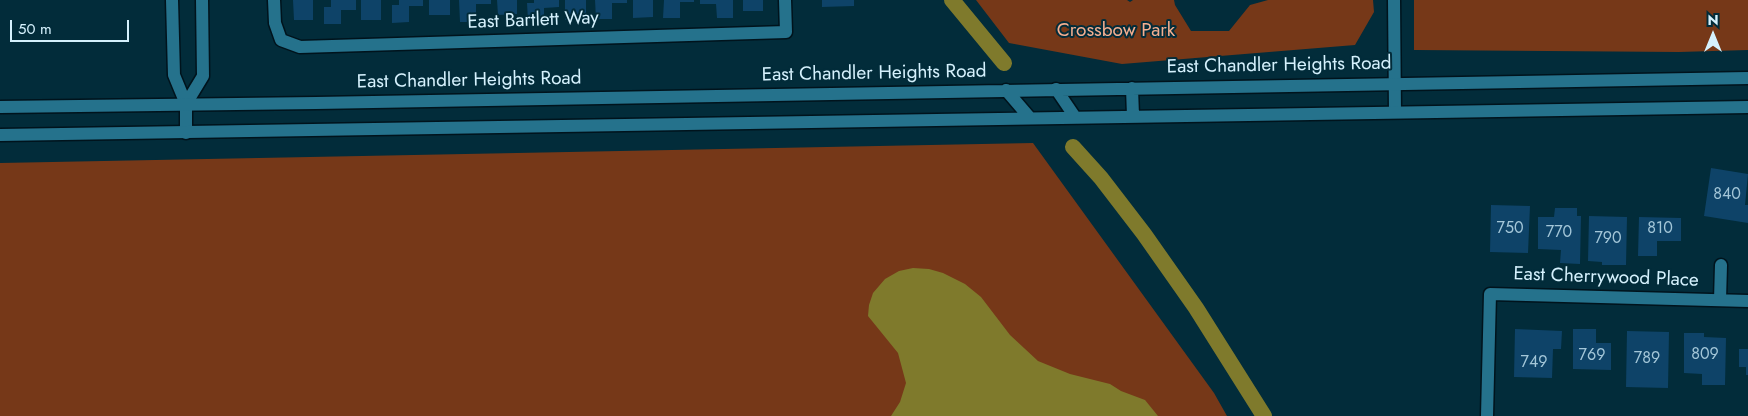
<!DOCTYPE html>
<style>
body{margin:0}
#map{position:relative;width:1748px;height:416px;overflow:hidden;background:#022c3a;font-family:Jost,sans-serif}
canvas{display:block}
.north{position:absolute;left:1688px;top:10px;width:50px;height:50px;-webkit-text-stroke:4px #022c3a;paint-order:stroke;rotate:0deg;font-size:14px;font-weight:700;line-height:20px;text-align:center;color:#d5f1fd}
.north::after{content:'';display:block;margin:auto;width:18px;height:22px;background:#d5f1fd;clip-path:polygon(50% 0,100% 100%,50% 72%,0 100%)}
.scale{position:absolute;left:10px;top:20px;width:119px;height:22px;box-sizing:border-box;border:2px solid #d5f1fd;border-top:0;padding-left:6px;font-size:15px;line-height:18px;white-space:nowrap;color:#d5f1fd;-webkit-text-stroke:4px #022c3a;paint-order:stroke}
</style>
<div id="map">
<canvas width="1748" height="416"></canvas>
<div class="north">N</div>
<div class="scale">50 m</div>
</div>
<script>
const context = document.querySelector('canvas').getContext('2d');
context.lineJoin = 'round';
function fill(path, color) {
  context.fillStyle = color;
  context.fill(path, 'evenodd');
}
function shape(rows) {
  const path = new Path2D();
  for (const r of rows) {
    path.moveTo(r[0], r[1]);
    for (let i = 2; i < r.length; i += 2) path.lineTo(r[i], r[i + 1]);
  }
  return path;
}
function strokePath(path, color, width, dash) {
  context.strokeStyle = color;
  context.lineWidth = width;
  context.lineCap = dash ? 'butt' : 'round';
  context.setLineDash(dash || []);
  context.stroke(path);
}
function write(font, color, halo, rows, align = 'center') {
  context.font = font + ' Jost,sans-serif';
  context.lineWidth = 4;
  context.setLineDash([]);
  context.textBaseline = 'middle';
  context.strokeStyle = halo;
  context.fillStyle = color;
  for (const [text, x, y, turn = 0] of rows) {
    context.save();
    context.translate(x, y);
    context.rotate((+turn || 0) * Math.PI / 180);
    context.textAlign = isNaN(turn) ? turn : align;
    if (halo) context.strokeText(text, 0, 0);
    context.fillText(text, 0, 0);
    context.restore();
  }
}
fill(shape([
 [976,0,1127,0,1130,2,1133,0,1174,0,1175,5,1191,31,1229,31,1250,5,1268,0,1373,0,1374,12,1355,45,1122,64,1009,43],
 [1414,0,1748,0,1748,50,1679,52,1414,50],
 [1033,143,1214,393,1227,416,0,416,0,163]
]), '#763818');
fill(shape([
 [913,268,929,269,943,273,965,284,981,297,1010,335,1038,361,1070,374,1110,384,1121,391,1145,400,1158,416,891,416,900,402,906,383,898,353,868,316,869,305,873,293,885,279,899,271]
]), '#7f7a2c');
strokePath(shape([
 [952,0,1004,63],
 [1073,147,1101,178,1144,234,1196,308,1264,416]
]), '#7f7a2c', 16);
fill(shape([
 [293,0,313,0,313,20,294,20],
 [331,0,356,0,356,10,341,10,341,24,324,24,324,7,331,7],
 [361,0,381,0,381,20,361,20],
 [399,0,423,0,423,6,409,6,409,22,392,23,392,5,399,5],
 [429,0,450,0,450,15,429,15],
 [459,0,491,0,491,4,476,4,476,22,460,22],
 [497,0,517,0,517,14,498,15],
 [534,0,559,0,559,7,544,8,544,20,528,21,527,3,534,3],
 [565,0,586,0,586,20,565,20],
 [595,0,627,0,627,3,612,3,612,19,596,19],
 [633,0,653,0,653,17,633,18],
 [664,0,694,0,694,2,680,2,680,18,663,18],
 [700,0,733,0,733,18,717,18,716,4,700,4],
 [743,0,763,0,763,11,743,11],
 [822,0,854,0,854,6,822,7],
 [1711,168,1748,174,1745,205,1748,205,1748,223,1704,216],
 [1491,205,1530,206,1528,253,1490,252],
 [1555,208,1577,208,1577,216,1581,216,1580,264,1560,263,1561,250,1538,249,1538,217,1554,217],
 [1589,216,1627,217,1626,265,1602,265,1602,262,1588,261],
 [1639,217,1681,218,1681,241,1657,241,1657,256,1638,256],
 [1515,329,1562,331,1561,349,1553,349,1552,378,1514,377],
 [1573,329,1596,329,1596,343,1611,343,1611,370,1573,369],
 [1627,331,1669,332,1668,388,1626,387],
 [1684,333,1704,333,1704,337,1726,338,1725,385,1702,385,1702,374,1684,373],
 [1739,349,1748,349,1748,375,1746,375,1746,367,1739,367]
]), '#0e4368');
const street = shape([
 [172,0,174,75,186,104,186,133],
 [274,0,275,23,281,40,300,47,786,32,785,0],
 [1394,0,1395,112],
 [186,104,203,76,202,0],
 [1720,300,1721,265],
 [1487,416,1490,294,1748,301]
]);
const secondary = shape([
 [1132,88,1133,116],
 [1056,89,1075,117],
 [1006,90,1030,118],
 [0,107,316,103,1748,78],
 [0,135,1748,107]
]);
strokePath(street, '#00131c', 15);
strokePath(secondary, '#00131c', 15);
strokePath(street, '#25728c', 12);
strokePath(secondary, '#25728c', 12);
write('16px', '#a3c6d8', null, [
 ["840",1727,195],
 ["750",1510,229],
 ["810",1660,229],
 ["770",1559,233],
 ["790",1608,239],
 ["809",1705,355],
 ["769",1592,356],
 ["789",1647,359],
 ["749",1534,363]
]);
write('19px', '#d5f1fd', '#022c3a', [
 ["East Bartlett Way",533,21,-2],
 ["East Chandler Heights Road",1279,66,-1],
 ["East Chandler Heights Road",874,74,-1],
 ["East Chandler Heights Road",469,81,-1],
 ["East Cherrywood Place",1606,278,2]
]);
write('19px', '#f5af90', '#022c3a', [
 ["Crossbow Park",1116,31]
]);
</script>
